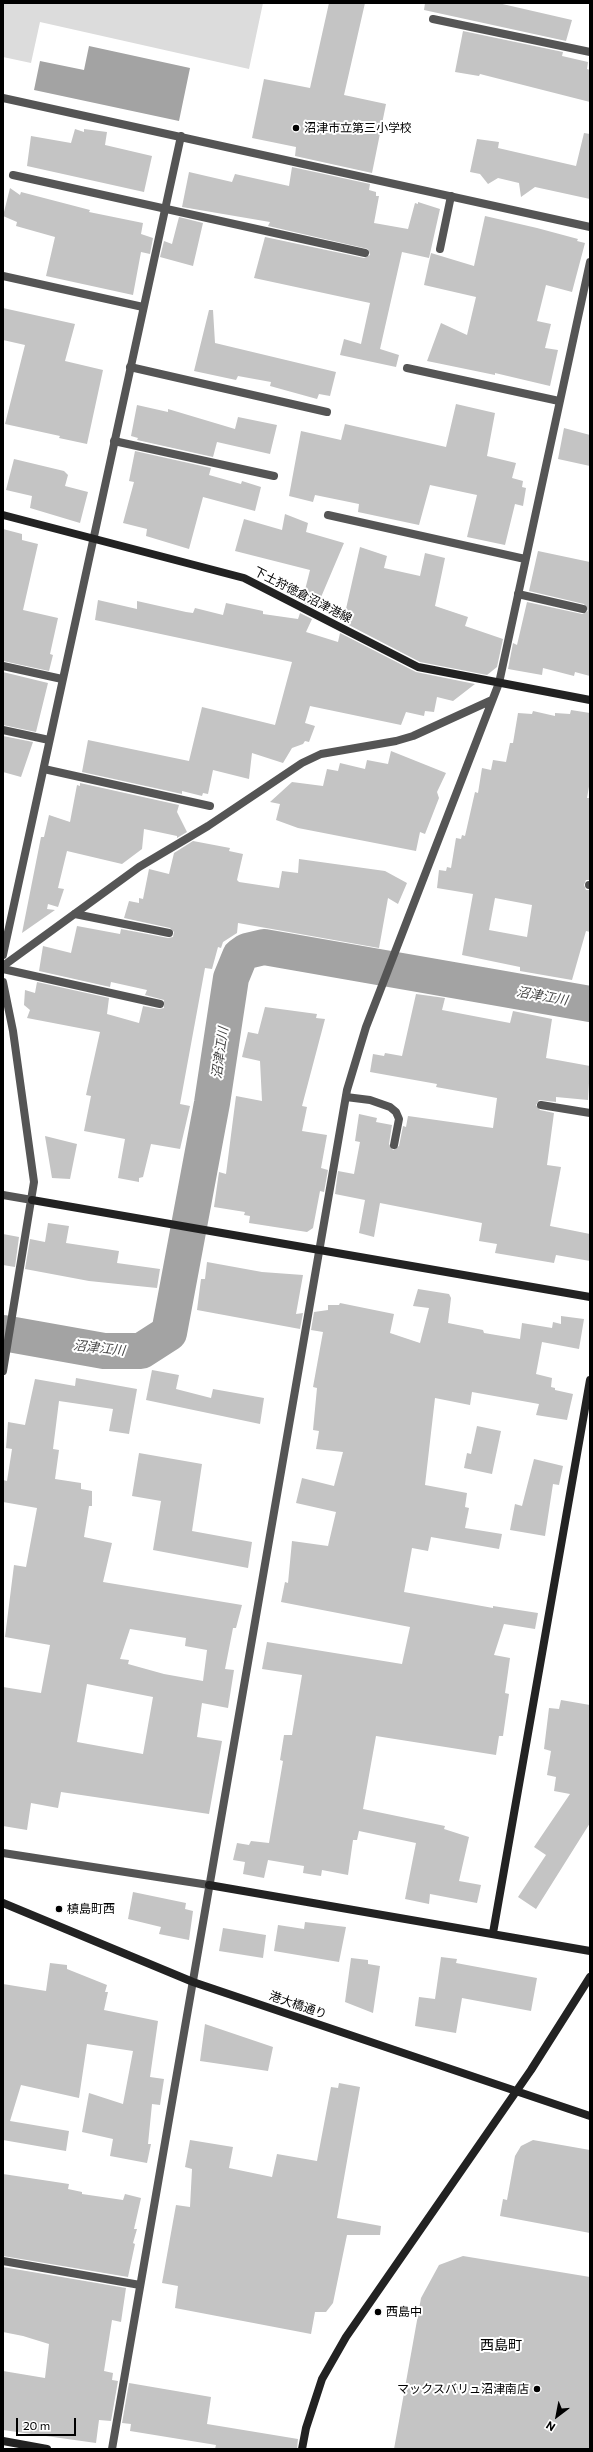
<!DOCTYPE html>
<meta charset="utf-8">
<style>
body{margin:0}
#map{position:relative;width:593px;height:2452px;overflow:hidden;background:#fff;font-family:Commissioner,sans-serif}
canvas{display:block}
.frame{position:absolute;inset:0;border:4px solid #000;pointer-events:none}
.north{position:absolute;left:537px;top:2396px;width:40px;height:40px;-webkit-text-stroke:3px #fff;paint-order:stroke;rotate:212deg;font-size:11px;font-weight:700;line-height:16px;text-align:center;color:#000}
.north::after{content:'';display:block;margin:auto;width:14px;height:18px;background:#000;clip-path:polygon(50% 0,100% 100%,50% 72%,0 100%)}
.scale{position:absolute;left:16px;top:2418px;width:60px;height:18px;box-sizing:border-box;border:2px solid #000;border-top:0;padding-left:5px;font-size:12px;line-height:14px;white-space:nowrap;color:#000;-webkit-text-stroke:3px #fff;paint-order:stroke}
</style>
<div id="map">
<canvas width="593" height="2452"></canvas>
<div class="frame"></div>
<div class="north">N</div>
<div class="scale">20 m</div>
</div>
<script>
const context = document.querySelector('canvas').getContext('2d');
context.lineJoin = 'round';
function fill(path, color) {
  context.fillStyle = color;
  context.fill(path, 'evenodd');
}
function shape(rows) {
  const path = new Path2D();
  for (const r of rows) {
    path.moveTo(r[0], r[1]);
    for (let i = 2; i < r.length; i += 2) path.lineTo(r[i], r[i + 1]);
  }
  return path;
}
function strokePath(path, color, width, dash) {
  context.strokeStyle = color;
  context.lineWidth = width;
  context.lineCap = dash ? 'butt' : 'round';
  context.setLineDash(dash || []);
  context.stroke(path);
}
function write(font, color, halo, rows, align = 'center') {
  context.font = font + ' Commissioner,"Noto Sans JP",sans-serif';
  context.lineWidth = 4;
  context.setLineDash([]);
  context.textBaseline = 'middle';
  context.strokeStyle = halo;
  context.fillStyle = color;
  for (const [text, x, y, turn = 0] of rows) {
    context.save();
    context.translate(x, y);
    context.rotate((+turn || 0) * Math.PI / 180);
    context.textAlign = isNaN(turn) ? turn : align;
    if (halo) context.strokeText(text, 0, 0);
    context.fillText(text, 0, 0);
    context.restore();
  }
}
fill(shape([
 [3,3,263,3,249,69,40,22,31,63,3,57]
]), '#dcdcdc');
fill(shape([
 [89,46,190,68,179,121,34,90,40,61,84,70]
]), '#a3a3a3');
strokePath(shape([
 [3,1333,104,1351,141,1351,169,1333,212,1103,231,978,240,956,247,951,264,947,590,1004]
]), '#a3a3a3', 36);
fill(shape([
 [329,3,365,3,344,95,386,104,372,173,295,156,296,147,252,138,264,79,310,88],
 [425,3,498,3,572,20,566,41,424,10],
 [463,31,563,52,562,56,588,62,587,69,590,70,590,102,480,74,479,76,455,72],
 [75,129,84,132,84,129,107,132,105,145,152,156,144,192,27,166,31,136,71,143],
 [584,133,590,134,590,199,535,187,521,197,519,183,498,178,488,184,480,174,470,172,477,139,499,142,498,148,576,166],
 [292,167,370,184,369,190,376,192,376,196,379,196,374,223,408,229,415,203,418,204,418,202,440,209,429,258,402,252,380,349,399,355,396,367,340,355,344,339,361,344,370,303,254,278,265,237,364,258,370,255,368,249,268,226,270,222,182,207,189,172,232,182,235,174,289,186],
 [10,188,20,195,21,192,90,210,89,212,143,223,141,234,153,238,150,254,141,252,133,295,46,276,55,237,16,226,17,222,3,216],
 [485,216,537,228,578,239,577,241,585,243,572,292,546,285,537,321,551,324,545,348,558,350,550,386,495,373,495,375,427,361,441,323,467,335,476,297,424,285,431,253,474,266],
 [179,217,203,223,193,266,160,257,164,241,172,244],
 [3,308,75,324,65,361,103,370,87,444,59,438,60,436,5,424,25,345,3,340],
 [209,310,213,310,215,343,336,372,330,396,319,394,317,399,270,386,271,382,238,376,236,380,194,371],
 [456,404,495,413,487,456,516,463,512,478,523,481,522,487,526,488,523,506,515,504,505,545,467,537,477,495,430,485,419,525,358,512,359,504,315,495,313,502,289,496,301,431,341,440,345,424,446,447],
 [137,405,168,412,168,409,235,429,238,417,277,425,270,454,217,442,213,457,137,440,138,438,131,436],
 [564,428,590,435,590,466,558,459],
 [135,451,211,468,209,475,241,484,242,481,261,487,255,511,203,497,189,549,146,536,147,529,123,523,134,482,129,481],
 [14,459,64,471,68,475,65,486,88,492,80,523,30,508,32,496,6,490],
 [285,514,308,523,306,532,344,543,316,609,302,602,310,570,235,551,244,519,282,530],
 [3,529,22,534,22,540,38,544,23,610,58,618,50,654,53,655,49,671,3,661],
 [360,547,387,556,384,568,420,576,425,553,445,558,435,606,468,617,465,626,503,639,497,667,487,675,420,662,343,622],
 [538,551,590,562,590,676,575,672,574,676,543,668,542,675,508,669,513,643,517,645,527,602,582,614,588,611,584,604,529,591],
 [98,600,137,609,137,601,186,612,193,613,195,608,223,615,226,603,263,611,263,614,298,619,300,613,312,619,306,632,338,642,340,633,416,672,475,684,453,701,437,697,434,712,425,711,424,716,406,712,401,725,310,706,305,723,315,726,309,742,305,741,303,744,292,748,283,763,252,753,249,779,213,770,208,794,203,793,202,796,182,791,182,794,82,772,88,740,189,761,202,707,275,725,292,662,95,620],
 [3,672,48,683,36,732,3,725],
 [571,710,590,713,590,781,587,798,590,798,590,880,586,880,584,885,586,890,590,890,590,932,586,931,572,980,520,971,520,967,462,955,473,894,437,888,439,870,446,871,447,867,451,868,456,838,461,839,462,835,465,836,475,792,478,793,482,768,491,770,493,760,506,762,510,743,513,743,518,713,532,714,533,711,555,716,555,713,570,714],
 [495,898,532,905,527,937,489,930],
 [3,736,33,742,21,777,3,772],
 [391,751,446,773,437,792,439,798,425,834,420,832,416,851,298,828,276,820,280,804,270,802,292,782,323,786,327,769,338,771,340,763,365,769,367,760,388,764],
 [80,783,179,805,177,812,187,832,177,838,177,836,144,829,142,849,122,864,67,851,58,888,64,889,58,907,48,904,47,909,55,910,22,933,41,837,44,837,49,815,70,822,77,785,80,786],
 [193,841,230,848,229,851,243,854,237,880,239,882,279,888,282,871,298,873,299,859,385,871,407,883,398,904,388,898,379,948,238,923,237,933,223,942,221,948,218,947,212,969,205,968,180,1104,190,1106,180,1149,151,1144,143,1177,139,1178,139,1182,118,1178,125,1139,84,1131,91,1096,86,1095,100,1032,27,1018,30,1010,24,1005,25,990,35,993,37,982,109,998,107,1014,139,1023,143,1006,159,1009,164,1008,164,1000,145,995,147,990,111,982,110,987,39,971,43,946,71,953,77,926,120,934,121,929,168,938,173,937,174,932,170,928,124,918,129,901,139,903,139,898,143,899,149,869,169,874,174,853],
 [416,994,445,998,442,1010,510,1023,513,1011,552,1019,546,1058,590,1066,588,1100,556,1097,556,1102,539,1100,536,1105,540,1110,554,1113,547,1165,561,1167,550,1226,590,1234,590,1261,556,1255,554,1263,495,1253,497,1244,479,1241,482,1223,380,1203,374,1237,359,1233,365,1200,335,1194,338,1171,354,1174,360,1142,355,1141,359,1114,377,1118,376,1122,392,1125,389,1144,393,1150,399,1146,403,1126,406,1127,408,1116,493,1128,497,1098,436,1087,437,1084,370,1072,373,1054,384,1056,385,1053,402,1056],
 [265,1007,317,1014,316,1018,325,1019,302,1106,307,1107,302,1131,327,1135,321,1168,328,1170,324,1192,320,1191,313,1228,307,1232,249,1223,250,1216,244,1215,245,1212,214,1207,219,1172,226,1174,236,1096,262,1101,260,1061,242,1057,248,1032,258,1034],
 [45,1136,77,1144,70,1179,52,1178],
 [48,1223,69,1226,66,1243,119,1251,117,1263,160,1269,157,1288,89,1281,25,1269,30,1239,45,1242],
 [3,1234,19,1237,15,1267,3,1265],
 [207,1262,262,1272,303,1275,296,1314,303,1313,300,1329,197,1310,201,1279,205,1279],
 [418,1289,449,1294,451,1298,448,1323,483,1330,484,1333,520,1339,522,1323,552,1328,553,1322,561,1324,561,1316,584,1319,579,1349,542,1342,536,1374,552,1378,551,1387,555,1388,555,1390,573,1394,567,1420,536,1415,539,1404,472,1392,470,1405,435,1398,425,1485,467,1493,465,1507,469,1508,465,1528,502,1534,499,1549,431,1537,428,1551,412,1548,404,1592,493,1608,493,1606,538,1613,535,1629,504,1624,494,1655,510,1658,505,1693,509,1694,503,1736,499,1736,496,1755,376,1736,363,1809,445,1826,444,1829,469,1837,459,1881,481,1885,477,1903,430,1894,429,1904,405,1899,416,1843,359,1831,357,1840,353,1840,348,1875,322,1870,321,1876,303,1873,304,1866,268,1860,264,1878,243,1874,245,1862,233,1860,237,1843,249,1845,251,1841,269,1843,283,1761,280,1760,284,1735,292,1735,302,1675,262,1669,267,1642,402,1664,410,1627,281,1602,285,1582,288,1583,292,1541,328,1546,336,1512,296,1503,302,1478,334,1486,343,1452,316,1449,319,1431,313,1430,317,1388,313,1387,323,1332,311,1330,314,1312,328,1310,328,1305,339,1305,340,1303,394,1314,390,1333,420,1343,429,1308,413,1306],
 [152,1370,179,1375,176,1389,211,1398,213,1389,264,1398,260,1424,146,1400],
 [76,1378,137,1389,129,1434,109,1431,113,1409,59,1401,53,1449,59,1450,55,1479,81,1483,81,1489,92,1491,92,1506,89,1506,84,1537,112,1543,103,1582,242,1605,236,1628,233,1628,225,1669,234,1670,228,1708,202,1703,197,1737,222,1741,209,1814,61,1792,58,1808,31,1803,27,1830,3,1826,3,1687,41,1693,50,1645,5,1637,14,1565,26,1567,37,1508,3,1502,3,1480,7,1481,12,1449,6,1448,8,1422,25,1425,35,1379,75,1386],
 [130,1629,186,1638,185,1646,207,1650,203,1681,164,1674,128,1664,129,1660,120,1659],
 [87,1684,153,1697,143,1754,77,1742],
 [477,1426,501,1431,492,1474,464,1468,467,1453,471,1454],
 [139,1453,202,1464,192,1531,252,1542,248,1568,153,1550,161,1501,132,1496],
 [534,1459,563,1466,559,1485,553,1484,545,1536,510,1530,515,1504,522,1506],
 [561,1700,590,1705,590,1823,536,1909,518,1897,546,1855,534,1847,570,1794,554,1791,556,1777,547,1775,551,1751,544,1749,549,1708,559,1709],
 [133,1892,186,1903,185,1909,193,1911,189,1940,159,1934,161,1927,128,1919],
 [305,1922,346,1927,339,1962,274,1951,278,1925,304,1929],
 [223,1928,266,1935,263,1958,219,1951],
 [441,1957,457,1959,456,1963,537,1978,531,2011,462,1998,456,2033,415,2026,419,1997,435,1999],
 [351,1958,368,1960,368,1964,380,1966,373,2013,345,2002],
 [50,1963,67,1965,67,1969,107,1985,105,1992,108,1992,104,2010,158,2021,150,2077,164,2079,160,2105,152,2104,148,2144,151,2144,147,2163,110,2156,113,2139,82,2132,89,2093,123,2104,133,2051,87,2044,79,2098,21,2085,10,2121,69,2131,66,2151,3,2140,3,1984,46,1991],
 [205,2024,273,2047,268,2071,200,2061],
 [339,2083,360,2087,337,2218,381,2226,380,2235,347,2235,333,2303,326,2312,315,2312,311,2334,175,2308,178,2286,162,2283,176,2205,190,2207,192,2169,185,2167,190,2140,233,2147,229,2168,272,2177,277,2154,317,2161,331,2087,338,2088],
 [533,2140,590,2150,590,2233,500,2216,503,2199,507,2200,515,2156,521,2146],
 [3,2174,69,2184,68,2189,82,2192,82,2194,123,2200,125,2194,141,2198,134,2229,137,2229,133,2243,135,2244,128,2277,3,2256],
 [463,2256,590,2277,590,2449,394,2449,421,2298,439,2265],
 [3,2267,126,2288,121,2322,112,2320,104,2371,113,2373,112,2380,118,2381,111,2421,99,2420,96,2443,3,2430,3,2371,45,2378,49,2344,23,2336,3,2332],
 [129,2383,211,2397,207,2424,298,2439,297,2449,215,2449,216,2445,130,2431,131,2424,122,2423]
]), '#c4c4c4');
strokePath(shape([
 [433,19,590,52],
 [13,175,365,253],
 [440,249,451,196],
 [3,276,143,307],
 [130,367,327,412],
 [407,368,559,401],
 [114,441,274,476],
 [518,594,583,609],
 [3,666,62,679],
 [3,730,49,740],
 [44,769,210,806],
 [589,885,590,885],
 [75,914,169,933],
 [3,969,160,1004],
 [346,1097,370,1100,390,1107,396,1112,399,1119,394,1145],
 [541,1105,590,1113],
 [3,2261,140,2285]
]), '#555', 8);
strokePath(shape([
 [3,98,590,227],
 [328,515,525,559],
 [3,955,181,136],
 [3,966,139,867,208,826,302,763,321,754,396,741,413,736,492,700],
 [3,982,13,1031,34,1182,3,1371],
 [3,1195,32,1200],
 [3,1853,209,1885],
 [112,2449,347,1090,366,1027,499,683,590,262]
]), '#555', 8);
strokePath(shape([
 [3,515,244,578,418,667,590,700],
 [32,1200,590,1297],
 [209,1885,590,1951],
 [3,1903,193,1982,590,2116],
 [493,1933,590,1380],
 [3,2441,47,2449],
 [302,2449,306,2428,322,2379,346,2337,531,2070,590,1977]
]), '#222', 8);
for (const [x, y, r, color] of [
 [296,128,4,"#000"],
 [59,1909,4,"#000"],
 [378,2312,4,"#000"],
 [537,2389,4,"#000"]
]) {
  const dot = new Path2D();
  dot.arc(x, y, r, 0, 2 * Math.PI);
  context.fillStyle = color;
  context.fill(dot);
  strokePath(dot, '#fff', 1.5);
}
write('12px', '#000', '#fff', [
 ["沼津市立第三小学校",304,128],
 ["槙島町西",67,1909],
 ["西島中",386,2312],
 ["マックスバリュ沼津南店",529,2389,"right"]
], 'left');
write('12px', '#000', '#fff', [
 ["下土狩徳倉沼津港線",303,595,27],
 ["港大橋通り",298,2005,19]
]);
write('italic 13px', '#444', '#fff', [
 ["沼津江川",542,996,10],
 ["沼津江川",220,1053,-82],
 ["沼津江川",99,1348,6]
]);
write('14px', '#000', '#fff', [
 ["西島町",501,2345]
]);
</script>
